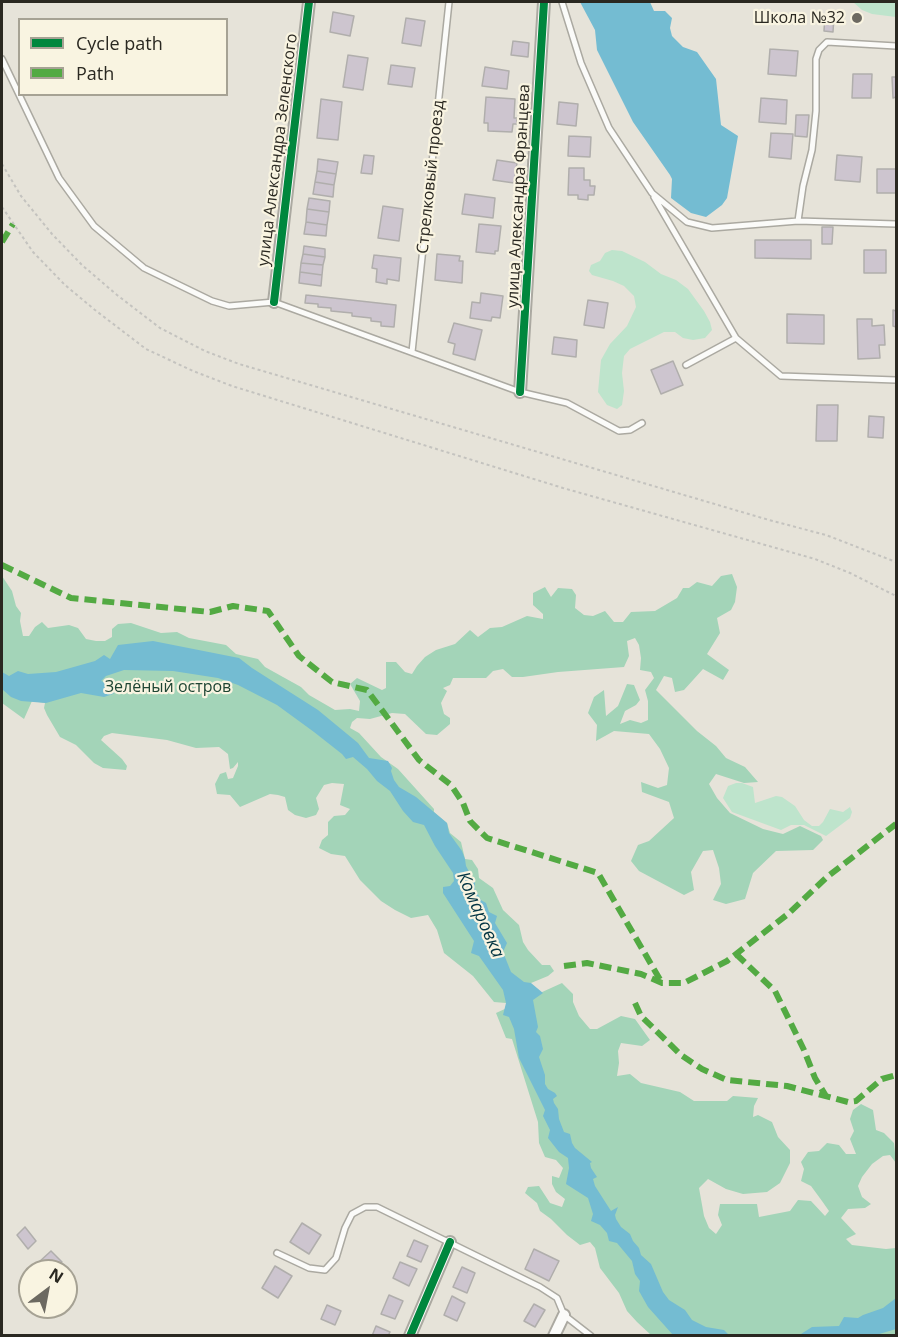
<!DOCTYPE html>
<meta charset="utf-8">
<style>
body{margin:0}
#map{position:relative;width:898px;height:1337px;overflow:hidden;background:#e6e3d9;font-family:"Open Sans",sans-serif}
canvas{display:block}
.frame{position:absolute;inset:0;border:3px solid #2a2821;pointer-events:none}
.legend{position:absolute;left:18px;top:18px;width:210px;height:78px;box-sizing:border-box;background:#f9f4e1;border:2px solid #a6a294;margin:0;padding:8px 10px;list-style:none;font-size:18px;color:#2a2821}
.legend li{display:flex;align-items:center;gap:12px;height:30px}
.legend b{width:30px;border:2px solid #a6a294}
.north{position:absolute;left:18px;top:1259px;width:60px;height:60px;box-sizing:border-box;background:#f9f4e1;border:2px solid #a6a294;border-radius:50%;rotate:32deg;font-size:16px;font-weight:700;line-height:24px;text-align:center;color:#2a2821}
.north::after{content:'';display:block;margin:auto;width:21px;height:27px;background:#6c6961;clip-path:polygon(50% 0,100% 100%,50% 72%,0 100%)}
</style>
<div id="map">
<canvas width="898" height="1337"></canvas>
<div class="frame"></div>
<ul class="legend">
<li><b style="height:8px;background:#00873e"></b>Cycle path</li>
<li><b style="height:8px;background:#53aa43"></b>Path</li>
</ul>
<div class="north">N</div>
</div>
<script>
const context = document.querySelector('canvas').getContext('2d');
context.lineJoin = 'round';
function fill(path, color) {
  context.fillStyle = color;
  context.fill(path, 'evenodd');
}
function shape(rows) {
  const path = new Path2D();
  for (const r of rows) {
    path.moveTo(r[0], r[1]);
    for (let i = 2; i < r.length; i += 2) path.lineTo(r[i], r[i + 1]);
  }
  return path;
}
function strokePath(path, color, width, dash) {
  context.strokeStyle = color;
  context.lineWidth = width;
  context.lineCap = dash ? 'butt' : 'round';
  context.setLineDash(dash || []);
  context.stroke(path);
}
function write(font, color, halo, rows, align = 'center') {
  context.font = font + ' "Open Sans",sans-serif';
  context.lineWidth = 4.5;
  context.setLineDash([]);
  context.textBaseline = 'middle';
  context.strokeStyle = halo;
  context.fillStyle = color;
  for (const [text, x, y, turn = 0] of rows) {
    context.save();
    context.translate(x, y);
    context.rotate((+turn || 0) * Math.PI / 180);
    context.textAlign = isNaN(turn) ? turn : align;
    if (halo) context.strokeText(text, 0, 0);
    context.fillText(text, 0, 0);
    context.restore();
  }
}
fill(shape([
 [853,2,896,2,896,17,872,14,862,10],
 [612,250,622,251,645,262,661,274,676,280,688,289,704,311,710,322,712,330,705,338,693,340,683,338,675,332,664,332,630,349,624,356,622,373,624,391,622,405,617,409,607,405,598,392,601,360,610,344,627,326,636,307,634,296,624,286,613,281,592,275,589,271,591,265,600,261,605,253],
 [736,783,742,783,753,787,755,803,776,796,782,797,795,806,804,820,812,826,819,826,823,822,830,809,843,812,850,807,852,812,850,818,826,836,804,825,791,825,781,830,732,812,723,798,728,786]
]), '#bee4cc');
fill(shape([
 [732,574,737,587,735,602,731,610,717,618,720,633,707,654,729,670,723,680,703,669,684,690,675,692,672,678,664,676,656,690,697,731,716,746,726,758,745,767,758,782,744,783,716,774,709,784,717,798,730,813,763,829,783,834,800,826,821,836,823,840,813,850,776,851,753,873,745,899,726,904,713,900,721,884,719,868,713,850,703,851,691,872,694,890,684,895,639,871,631,861,638,845,649,841,674,818,669,802,642,792,641,782,658,788,667,785,669,768,660,749,649,734,614,731,596,741,597,725,588,713,594,697,604,690,606,716,618,706,627,684,634,685,640,700,636,705,625,711,620,724,630,720,641,723,648,720,648,701,645,690,654,678,651,672,640,670,641,658,639,645,635,638,627,641,629,656,624,667,558,672,523,677,512,677,503,669,493,671,486,678,453,678,450,685,443,688,447,691,441,703,444,714,450,718,450,724,437,735,426,734,405,714,392,713,370,719,357,718,352,722,350,728,359,733,381,757,398,769,434,809,434,812,447,823,450,833,461,842,465,859,472,860,478,869,479,878,493,888,503,910,519,925,523,942,528,950,542,965,550,965,554,971,548,976,531,983,506,1003,494,1002,473,976,444,953,437,930,428,915,411,918,395,910,381,901,360,880,345,856,331,854,319,848,322,840,328,835,328,822,334,816,345,815,350,809,340,805,344,784,332,783,324,785,316,798,319,809,316,815,306,818,295,815,288,810,285,797,278,795,270,794,240,807,230,795,217,794,215,784,220,774,226,772,228,779,233,778,238,766,238,762,233,768,230,769,228,754,219,747,196,748,167,740,112,733,104,736,101,740,122,759,127,766,126,770,103,768,94,763,76,745,60,737,47,715,44,708,45,703,32,701,24,719,2,703,2,576,12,591,16,606,21,613,20,621,23,636,29,636,35,627,42,622,48,628,69,625,78,628,86,639,96,641,105,641,112,637,112,629,118,624,131,623,161,633,177,632,189,638,226,645,236,654,258,659,265,667,301,687,309,695,335,710,350,709,359,711,360,701,350,684,357,678,382,690,386,688,386,662,396,662,405,672,412,674,417,666,425,657,436,650,455,644,470,630,478,637,490,628,502,627,527,616,543,619,543,614,533,605,533,593,545,587,551,597,558,588,572,589,576,595,575,608,584,615,593,616,605,611,614,622,623,622,631,612,655,611,677,598,683,588,689,588,697,582,712,586,721,576],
 [562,983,573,994,573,1002,579,1016,590,1029,597,1029,621,1016,635,1019,650,1040,642,1046,621,1043,618,1051,619,1063,617,1076,630,1074,641,1083,680,1092,694,1101,727,1101,733,1096,758,1098,754,1106,753,1117,758,1115,772,1122,778,1137,790,1150,790,1163,780,1183,767,1192,743,1194,726,1189,708,1179,699,1188,704,1216,709,1228,716,1234,722,1225,718,1215,720,1204,757,1204,759,1217,790,1211,798,1200,811,1201,825,1216,829,1211,822,1201,811,1186,801,1181,804,1169,801,1162,808,1152,819,1151,827,1143,839,1145,846,1154,856,1154,850,1139,854,1131,850,1119,853,1110,861,1104,873,1110,876,1130,884,1133,894,1143,896,1163,890,1155,883,1156,872,1164,862,1177,858,1186,862,1197,871,1204,865,1208,848,1209,841,1218,856,1234,846,1239,852,1245,886,1249,896,1248,896,1335,651,1335,637,1322,627,1311,619,1293,600,1268,595,1248,590,1242,580,1245,567,1235,551,1219,540,1211,537,1203,525,1193,528,1187,539,1186,550,1203,562,1207,565,1199,556,1192,552,1184,552,1176,559,1178,563,1168,556,1160,545,1157,539,1143,538,1122,512,1039,506,1038,496,1013]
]), '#a3d4b8');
fill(shape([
 [580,2,650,2,654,11,665,11,672,18,670,28,672,36,683,47,697,52,716,79,721,125,738,136,727,198,722,205,706,217,691,213,671,198,672,179,670,175,633,122,597,50,595,30],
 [153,641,239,658,252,668,318,710,358,743,369,758,388,761,392,768,391,771,394,780,399,787,416,797,447,823,449,833,462,851,465,859,466,866,475,883,475,889,481,900,486,903,489,912,497,916,495,923,507,943,503,952,511,972,524,982,531,983,543,993,533,1000,538,1027,536,1032,540,1036,543,1049,539,1057,545,1075,545,1084,548,1089,555,1093,557,1096,553,1099,554,1103,558,1109,559,1119,564,1132,570,1134,572,1143,575,1148,592,1162,590,1163,591,1168,597,1177,593,1179,595,1186,611,1211,618,1207,615,1215,616,1219,621,1227,630,1234,633,1241,639,1248,641,1255,651,1264,663,1292,669,1300,685,1310,692,1320,706,1327,724,1330,729,1335,673,1335,648,1307,639,1291,640,1281,635,1274,632,1261,617,1243,609,1241,607,1233,600,1225,591,1221,593,1214,588,1198,566,1184,569,1168,568,1158,559,1152,548,1138,550,1130,543,1116,545,1110,519,1058,514,1029,509,1017,503,1015,506,1003,503,990,479,956,471,953,474,941,443,893,443,887,450,886,454,881,453,873,435,846,424,825,413,822,403,811,390,791,377,781,367,769,353,757,346,759,342,754,314,732,277,705,238,685,218,678,173,671,124,670,106,676,101,681,109,684,124,682,113,694,104,697,81,693,46,703,21,701,11,697,2,689,2,672,9,676,18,671,28,674,56,672,95,661,104,655,110,659,118,645],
 [896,1298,896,1329,876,1335,794,1335,801,1334,812,1327,839,1326,844,1317,858,1318,863,1315,883,1308]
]), '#74bcd2');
const building = shape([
 [333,12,354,16,350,36,330,32,333,12],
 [825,15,834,16,833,32,824,31,825,15],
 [406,18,425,21,421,46,402,43,406,18],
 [513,41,529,43,528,57,511,55,513,41],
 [770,49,798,51,796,76,768,74,770,49],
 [348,55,368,58,363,90,343,87,348,55],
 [391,65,415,68,412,87,388,84,391,65],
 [485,67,509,71,507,89,482,86,485,67],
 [853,74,872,74,871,98,852,98,853,74],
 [892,77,896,77,896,97,893,98,892,77],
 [486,97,515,99,514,118,517,118,517,124,513,124,512,132,488,131,488,123,484,123,486,97],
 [761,98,787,100,786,124,759,122,761,98],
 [321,99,342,102,338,140,317,138,321,99],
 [559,102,578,104,576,126,557,124,559,102],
 [796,115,809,115,807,137,795,136,796,115],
 [771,133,793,134,791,159,769,157,771,133],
 [569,136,591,137,590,157,568,156,569,136],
 [364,155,374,156,372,174,361,173,364,155],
 [837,155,862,157,860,182,835,180,837,155],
 [318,159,338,162,336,174,317,171,318,159],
 [497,160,517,163,514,183,493,180,497,160],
 [569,168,584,168,584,180,590,180,590,186,595,186,594,195,588,195,588,200,578,199,578,195,568,195,569,168],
 [877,169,896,169,896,193,877,193,877,169],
 [317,171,336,174,334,185,315,182,317,171],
 [315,182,334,185,333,197,313,194,315,182],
 [465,194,495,198,493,218,462,214,465,194],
 [309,198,330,201,329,212,307,209,309,198],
 [383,206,403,209,399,241,378,238,383,206],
 [307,209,329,212,327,225,306,222,307,209],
 [306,222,327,225,326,236,304,234,306,222],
 [479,224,501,226,498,251,495,251,495,254,476,252,479,224],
 [822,227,833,227,832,244,822,244,822,227],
 [755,240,811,240,811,259,755,258,755,240],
 [304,246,325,249,325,257,303,254,304,246],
 [864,250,886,250,886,273,864,273,864,250],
 [303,254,325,257,323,265,301,263,303,254],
 [437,254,460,256,459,261,463,261,462,283,435,280,437,254],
 [374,255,401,258,399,281,387,279,387,284,376,282,377,269,372,268,374,255],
 [301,263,323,265,322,275,300,272,301,263],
 [300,272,322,275,321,286,299,283,300,272],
 [481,293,503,296,500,318,492,317,491,321,470,318,472,302,480,303,481,293],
 [306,295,396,305,394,327,381,326,381,322,371,321,371,318,352,316,352,313,331,311,331,308,318,307,318,304,305,303,306,295],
 [588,300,608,303,604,328,584,325,588,300],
 [893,310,896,311,896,327,893,326,893,310],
 [787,314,824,315,824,344,787,343,787,314],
 [857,319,872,319,872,326,884,325,885,345,879,345,880,358,858,359,857,319],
 [454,323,482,330,475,360,453,354,455,344,448,342,454,323],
 [554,337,577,340,576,357,552,354,554,337],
 [673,361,683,385,661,394,651,370,673,361],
 [817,405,838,405,837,441,816,441,817,405],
 [869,416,884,417,883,438,868,437,869,416],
 [302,1223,321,1235,309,1254,290,1242,302,1223],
 [25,1227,36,1241,28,1249,17,1235,25,1227],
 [414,1240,428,1246,421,1262,407,1256,414,1240],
 [534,1249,559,1261,549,1281,525,1269,534,1249],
 [51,1251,62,1262,52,1271,47,1271,39,1262,51,1251],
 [400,1262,417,1269,409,1286,393,1278,400,1262],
 [275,1266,292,1276,278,1298,262,1288,275,1266],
 [462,1267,475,1273,467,1293,453,1287,462,1267],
 [389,1295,403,1301,395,1319,381,1314,389,1295],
 [452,1296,465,1303,457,1321,444,1315,452,1296],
 [534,1304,545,1310,535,1327,524,1321,534,1304],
 [327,1305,341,1311,335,1325,321,1319,327,1305],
 [376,1326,390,1332,388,1336,372,1336,376,1326]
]);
fill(building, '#cdc5cf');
strokePath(building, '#b0aeac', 1.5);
const service = shape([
 [562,2,581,63,609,128,652,193,687,222,712,228,798,221,896,224],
 [2,59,59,178,94,226,144,268,212,301,229,306,274,302,520,392,567,403,619,431,630,430,642,423],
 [654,197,736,338,781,376,896,380],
 [798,221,803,186,812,150,816,111,816,59,819,50,827,42,896,46],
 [412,352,449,2],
 [686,365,736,338],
 [277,1253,309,1268,325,1270,336,1258,345,1228,352,1214,365,1207,377,1207,540,1287,557,1298,564,1315,591,1336]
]);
const minor = shape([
 [274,302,309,2],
 [520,392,544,2],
 [410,1336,450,1242],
 [554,1336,564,1315]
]);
strokePath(service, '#aba9a1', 8);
strokePath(minor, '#aba9a1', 14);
strokePath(shape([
 [2,164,21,196,52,234,82,265,117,295,160,328,205,351,239,364,769,520,826,535,896,562],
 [2,207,33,252,65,285,95,310,146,349,193,371,232,386,563,488,815,559,850,573,896,596]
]), '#c4c3bf', 2, [3, 3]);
strokePath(service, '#fbfbf9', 5);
strokePath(minor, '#fbfbf9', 10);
strokePath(shape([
 [2,242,13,224],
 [2,565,71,598,210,612,233,606,268,611,299,656,332,682,367,690,419,760,451,785,463,803,470,821,487,838,598,873,662,983],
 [736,954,775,991,804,1050,815,1078,826,1096],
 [564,966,587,963,641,974,662,983,684,983,727,961,788,914,827,877,896,824],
 [635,1003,641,1016,681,1055,702,1069,727,1080,787,1086,848,1102,856,1101,882,1079,896,1075]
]), '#53aa43', 6, [12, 6]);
strokePath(shape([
 [274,302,309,2],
 [520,392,544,2],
 [410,1336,450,1242]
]), '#00873e', 8);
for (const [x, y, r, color] of [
 [857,18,6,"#6c6961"]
]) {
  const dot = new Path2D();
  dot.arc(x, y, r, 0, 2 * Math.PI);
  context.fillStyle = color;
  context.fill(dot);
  strokePath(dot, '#f9f4e1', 2);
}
write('16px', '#2a2821', '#f9f4e1', [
 ["Школа №32",845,18]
], 'right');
write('16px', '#2a2821', '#f9f4e1', [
 ["улица Александра Зеленского",278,150,-83],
 ["Стрелковый проезд",431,177,-84],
 ["улица Александра Францева",519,196,-87]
]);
write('16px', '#1e4533', '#f9f4e1', [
 ["Зелёный остров",168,687]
]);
write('italic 18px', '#033543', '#f9f4e1', [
 ["Комаровка",480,915,66]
]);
</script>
